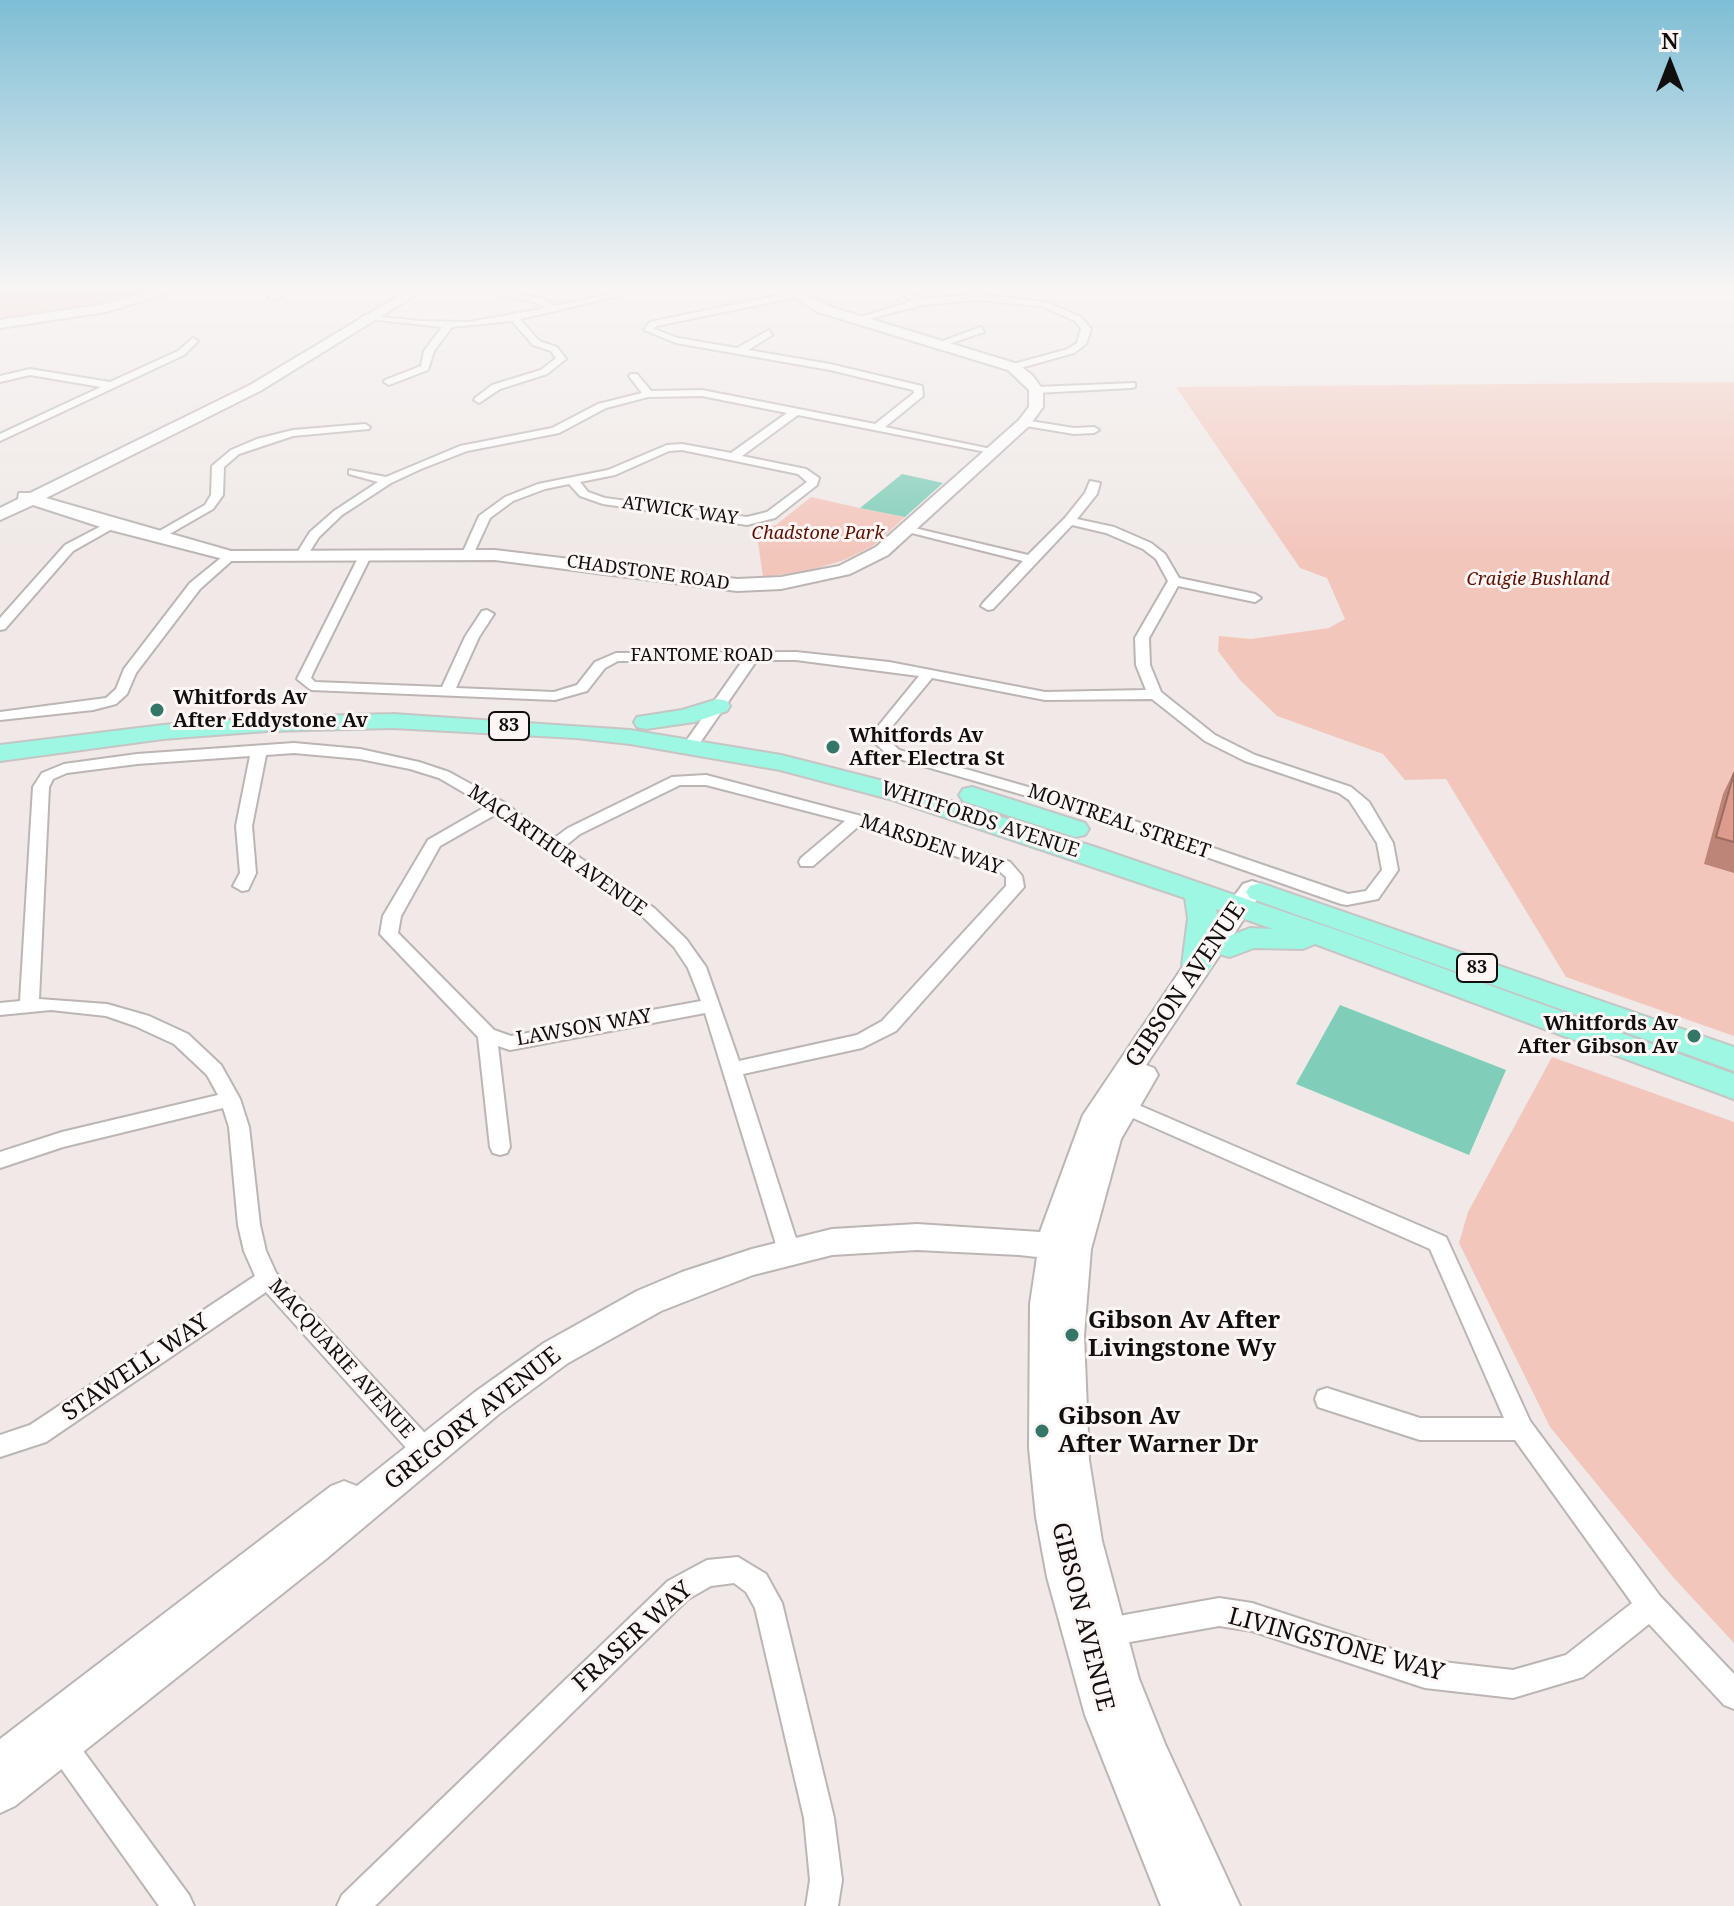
<!DOCTYPE html>
<style>
body{margin:0}
#map{position:relative;width:1734px;height:1906px;overflow:hidden;background:#f0e9e7;font-family:"Noto Serif",serif}
canvas{display:block}
.north{position:absolute;left:1630px;top:24px;width:80px;height:80px;-webkit-text-stroke:6px #fdf6f5;paint-order:stroke;rotate:0deg;font-size:22px;font-weight:700;line-height:32px;text-align:center;color:#110f0e}
.north::after{content:'';display:block;margin:auto;width:28px;height:36px;background:#110f0e;clip-path:polygon(50% 0,100% 100%,50% 72%,0 100%)}
</style>
<div id="map">
<canvas width="1734" height="1906"></canvas>
<div class="north">N</div>
</div>
<script>
const context = document.querySelector('canvas').getContext('2d');
context.lineJoin = 'round';
function fill(path, color) {
  context.fillStyle = color;
  context.fill(path, 'evenodd');
}
function shape(rows) {
  const path = new Path2D();
  for (const r of rows) {
    path.moveTo(r[0], r[1]);
    for (let i = 2; i < r.length; i += 2) path.lineTo(r[i], r[i + 1]);
  }
  return path;
}
function strokePath(path, color, width, dash) {
  context.strokeStyle = color;
  context.lineWidth = width;
  context.lineCap = dash ? 'butt' : 'round';
  context.setLineDash(dash || []);
  context.stroke(path);
}
function write(font, color, halo, rows, align = 'center') {
  context.font = font + ' "Noto Serif",serif';
  context.lineWidth = 6;
  context.setLineDash([]);
  context.textBaseline = 'middle';
  context.strokeStyle = halo;
  context.fillStyle = color;
  for (const [text, x, y, turn = 0] of rows) {
    context.save();
    context.translate(x, y);
    context.rotate((+turn || 0) * Math.PI / 180);
    context.textAlign = isNaN(turn) ? turn : align;
    if (halo) context.strokeText(text, 0, 0);
    context.fillText(text, 0, 0);
    context.restore();
  }
}
fill(shape([
 [0,286,171,286,94,307,0,320],
 [1734,382,1734,1036,1566,977,1446,779,1405,780,1383,754,1277,716,1240,680,1218,651,1219,636,1251,639,1329,628,1345,619,1327,578,1300,568,1176,387],
 [811,497,860,508,905,517,873,546,844,560,808,571,763,577,756,528,776,525],
 [1552,1057,1734,1122,1734,1643,1673,1577,1550,1427,1459,1243,1468,1212]
]), '#f3c6bc');
fill(shape([
 [902,474,943,483,905,517,860,508],
 [1340,1005,1506,1070,1469,1155,1296,1084]
]), '#80cdb9');
const street = shape([
 [288,286,298,286,275,300,268,298,288,286],
 [646,286,661,286,520,319,539,341,557,347,566,359,547,374,500,389,479,403,474,400,475,398,492,385,541,370,556,358,551,351,533,345,512,321,452,327,434,351,428,370,389,385,384,382,385,380,421,366,424,351,442,327,360,318,365,315,419,321,469,322,546,308,535,302,497,295,500,290,541,298,555,306,646,286],
 [887,286,897,286,922,299,978,294,1046,302,1081,317,1091,329,1086,344,1074,353,1013,370,1010,369,1010,365,1068,349,1077,343,1081,329,1075,321,1044,307,978,300,922,305,854,323,854,319,913,301,887,286],
 [794,292,797,297,656,326,654,329,678,338,737,348,769,330,772,335,748,350,830,364,922,386,923,396,885,427,996,450,996,454,798,415,742,456,806,469,819,478,817,485,775,518,747,525,603,504,580,496,569,484,545,489,513,501,490,518,472,557,464,557,462,554,479,516,505,497,538,484,608,470,667,445,682,444,731,453,787,413,702,396,648,397,606,408,559,433,467,451,421,469,391,483,342,515,319,537,305,559,295,556,310,532,334,511,378,482,349,474,349,470,386,477,460,446,552,428,598,404,642,393,629,376,631,374,637,374,651,391,702,390,875,424,914,393,913,390,830,370,676,343,644,330,650,322,794,292],
 [682,450,798,474,807,482,767,512,747,517,605,498,588,492,580,482,615,475,669,451,682,450],
 [981,327,984,332,940,347,935,344,981,327],
 [193,338,198,341,184,355,0,441,0,434,101,387,30,375,0,382,0,376,30,369,110,382,178,351,193,338],
 [1135,383,1135,387,1131,388,1036,393,1031,390,1036,387,1135,383],
 [1024,420,1074,428,1094,427,1099,430,1094,433,1074,434,1020,425,1019,423,1024,420],
 [365,424,370,427,369,429,293,436,239,454,224,467,223,495,213,509,159,540,149,537,205,505,211,495,212,466,231,450,257,439,293,430,365,424],
 [1090,481,1100,483,1097,494,1077,519,1114,527,1151,543,1165,554,1179,578,1255,594,1261,598,1255,602,1178,586,1149,638,1150,665,1161,692,1215,735,1255,755,1351,787,1369,802,1393,843,1398,870,1378,899,1347,905,1341,904,1058,805,889,756,874,742,875,730,919,676,796,660,757,660,695,750,690,752,682,747,743,660,618,661,605,668,587,691,555,700,311,690,297,679,359,556,365,552,371,556,313,673,311,678,315,682,442,687,465,637,482,611,487,610,494,614,479,637,456,688,554,692,577,685,595,662,616,653,796,652,889,662,1045,692,1146,690,1136,665,1135,638,1168,581,1156,559,1143,549,1106,533,1072,525,993,609,988,610,981,606,983,603,1023,561,900,530,906,526,1028,555,1065,518,1085,493,1090,481],
 [932,678,1045,700,1152,699,1205,741,1245,761,1339,793,1349,800,1377,843,1382,870,1366,891,1348,894,1070,799,899,750,890,741,889,730,932,678],
 [109,522,119,525,73,551,5,629,0,630,0,618,65,545,109,522],
 [227,553,237,556,200,589,136,673,127,694,116,704,93,710,0,720,0,712,106,698,116,689,124,669,190,583,227,553],
 [294,743,360,749,419,762,449,772,505,803,553,839,568,828,672,777,706,775,884,822,1010,862,1022,876,1024,887,896,1031,862,1048,743,1074,800,1251,797,1257,789,1260,781,1257,778,1251,705,1013,510,1050,498,1046,510,1147,507,1153,500,1155,493,1153,490,1147,478,1037,380,934,383,916,428,840,487,806,439,778,410,769,360,759,294,753,266,755,252,826,256,873,248,890,242,891,233,886,240,873,236,826,250,756,137,764,67,773,53,779,49,787,39,999,107,1004,149,1016,188,1034,221,1065,240,1099,249,1127,260,1225,266,1251,276,1273,436,1445,440,1453,436,1461,427,1464,418,1461,266,1292,46,1442,0,1457,0,1435,30,1425,255,1276,244,1251,238,1225,229,1127,223,1108,63,1147,0,1168,0,1152,62,1132,218,1095,207,1075,174,1044,135,1026,106,1016,51,1010,0,1015,0,1003,20,1001,33,787,42,773,64,764,137,754,294,743],
 [680,785,706,785,845,821,801,858,799,862,801,866,813,866,860,825,998,870,1006,877,1006,886,882,1021,857,1035,739,1061,706,967,686,939,654,908,564,847,580,834,680,785],
 [498,813,642,916,674,947,688,968,701,1001,511,1036,494,1030,398,933,401,916,440,846,498,813],
 [1115,1095,1446,1237,1530,1421,1660,1596,1734,1674,1734,1709,1724,1705,1649,1624,1583,1677,1513,1698,1425,1688,1252,1631,1219,1626,1102,1647,1092,1643,1088,1633,1092,1623,1102,1619,1219,1598,1252,1603,1425,1660,1513,1670,1566,1655,1632,1603,1515,1440,1420,1440,1318,1407,1315,1399,1318,1391,1327,1388,1420,1418,1504,1418,1430,1249,1108,1107,1105,1102,1108,1097,1115,1095],
 [738,1557,766,1574,782,1603,834,1818,842,1880,838,1906,806,1906,810,1880,804,1818,755,1608,746,1592,734,1583,711,1586,688,1599,375,1906,337,1906,342,1895,668,1581,707,1560,738,1557],
 [60,1728,70,1733,189,1895,194,1906,159,1906,50,1753,45,1743,50,1733,60,1728]
]);
const secondary = shape([
 [171,286,191,286,106,312,0,328,0,320,105,304,171,286],
 [415,286,430,286,260,391,46,498,231,551,495,550,737,579,781,577,839,566,876,547,1019,420,1029,407,1029,390,1008,370,818,312,777,286,792,286,828,306,1018,364,1032,375,1043,390,1043,407,1029,426,888,555,850,574,781,589,737,591,495,560,231,561,107,529,33,505,0,520,0,508,18,499,19,493,30,493,250,385,415,286],
 [1252,881,1261,884,1264,889,1146,1065,1154,1068,1158,1075,1121,1139,1091,1249,1084,1335,1089,1460,1102,1541,1139,1679,1165,1744,1240,1906,1161,1906,1085,1715,1047,1577,1036,1517,1029,1448,1030,1304,1037,1257,1019,1255,917,1250,832,1255,753,1275,661,1311,568,1363,499,1414,326,1559,15,1806,0,1813,0,1739,331,1486,344,1481,357,1486,475,1392,544,1343,637,1291,682,1272,752,1249,832,1229,917,1224,1040,1232,1083,1115,1188,959,1243,884,1252,881]
]);
const primary = shape([
 [718,699,727,701,730,706,727,711,694,722,646,729,637,727,634,722,637,717,682,710,718,699],
 [393,714,630,730,781,755,911,788,1098,848,1348,934,1734,1074,1734,1099,1315,944,1303,949,1254,948,1230,957,1219,954,1215,947,1219,940,1250,928,1273,929,1216,909,1218,918,1212,965,1208,972,1197,975,1186,972,1182,965,1188,918,1185,898,893,800,780,770,630,744,576,738,393,728,267,731,163,739,0,761,0,745,163,725,267,717,393,714],
 [972,787,1085,823,1089,829,1085,835,1075,837,963,801,959,795,963,789,972,787],
 [1260,883,1734,1047,1734,1071,1250,898,1246,892,1250,886,1260,883]
]);
strokePath(street, '#bcb5b4', 4);
strokePath(secondary, '#bcb5b4', 4);
strokePath(primary, '#c6c5c5', 4);
fill(street, '#fff');
fill(secondary, '#fff');
fill(primary, '#9df7e3');
fill(shape([
 [1734,771,1734,873,1704,864,1723,794]
]), '#bd8578');
const building = shape([
 [1734,773,1734,842,1716,837,1734,773]
]);
fill(building, '#dc9b8c');
strokePath(building, '#9a6c62', 2);
const sky = context.createLinearGradient(0, 0, 0, 553);
sky.addColorStop(0, '#7ebed5');
sky.addColorStop(0.52, '#f8f5f4');
sky.addColorStop(1, '#f8f5f400');
context.fillStyle = sky;
context.fillRect(0, 0, 1734, 553);
for (const [x, y, r, color] of [
 [157,710,8,"#347667"],
 [833,747,8,"#347667"],
 [1694,1036,8,"#347667"],
 [1072,1335,8,"#347667"],
 [1042,1431,8,"#347667"]
]) {
  const dot = new Path2D();
  dot.arc(x, y, r, 0, 2 * Math.PI);
  context.fillStyle = color;
  context.fill(dot);
  strokePath(dot, '#fdf6f5', 3);
}
write('18px', '#110f0e', '#fdf6f5', [
 ["ATWICK WAY",680,511,8],
 ["CHADSTONE ROAD",648,573,8],
 ["FANTOME ROAD",702,656]
]);
write('italic 18px', '#5c1002', '#fdf6f5', [
 ["Chadstone Park",818,534],
 ["Craigie Bushland",1538,580]
]);
for (const [x, y, w] of [
 [509,726,40],
 [1477,968,40]
]) {
  const box = new Path2D();
  box.roundRect(x - w / 2, y - 14, w, 28, 6);
  context.fillStyle = '#fdf6f5';
  context.fill(box);
  strokePath(box, '#110f0e', 2);
}
write('bold 18px', '#110f0e', null, [
 ["83",509,726],
 ["83",1477,968]
]);
write('bold 20px', '#110f0e', '#fdf6f5', [
 ["Whitfords Av",173,698],
 ["After Eddystone Av",173,721],
 ["Whitfords Av",849,736],
 ["After Electra St",849,759],
 ["Whitfords Av",1678,1024,"right"],
 ["After Gibson Av",1678,1047,"right"]
], 'left');
write('20px', '#110f0e', '#fdf6f5', [
 ["WHITFORDS AVENUE",980,820,18],
 ["MONTREAL STREET",1119,822,19],
 ["MARSDEN WAY",931,845,19],
 ["MACARTHUR AVENUE",557,851,35],
 ["LAWSON WAY",584,1028,-10],
 ["MACQUARIE AVENUE",341,1359,48]
]);
write('24px', '#110f0e', '#fdf6f5', [
 ["GIBSON AVENUE",1186,985,-56],
 ["STAWELL WAY",136,1368,-34],
 ["GREGORY AVENUE",473,1419,-38],
 ["GIBSON AVENUE",1082,1617,76],
 ["FRASER WAY",633,1637,-42],
 ["LIVINGSTONE WAY",1336,1645,15]
]);
write('bold 24px', '#110f0e', '#fdf6f5', [
 ["Gibson Av After",1088,1321],
 ["Livingstone Wy",1088,1349],
 ["Gibson Av",1058,1417],
 ["After Warner Dr",1058,1445]
], 'left');
</script>
